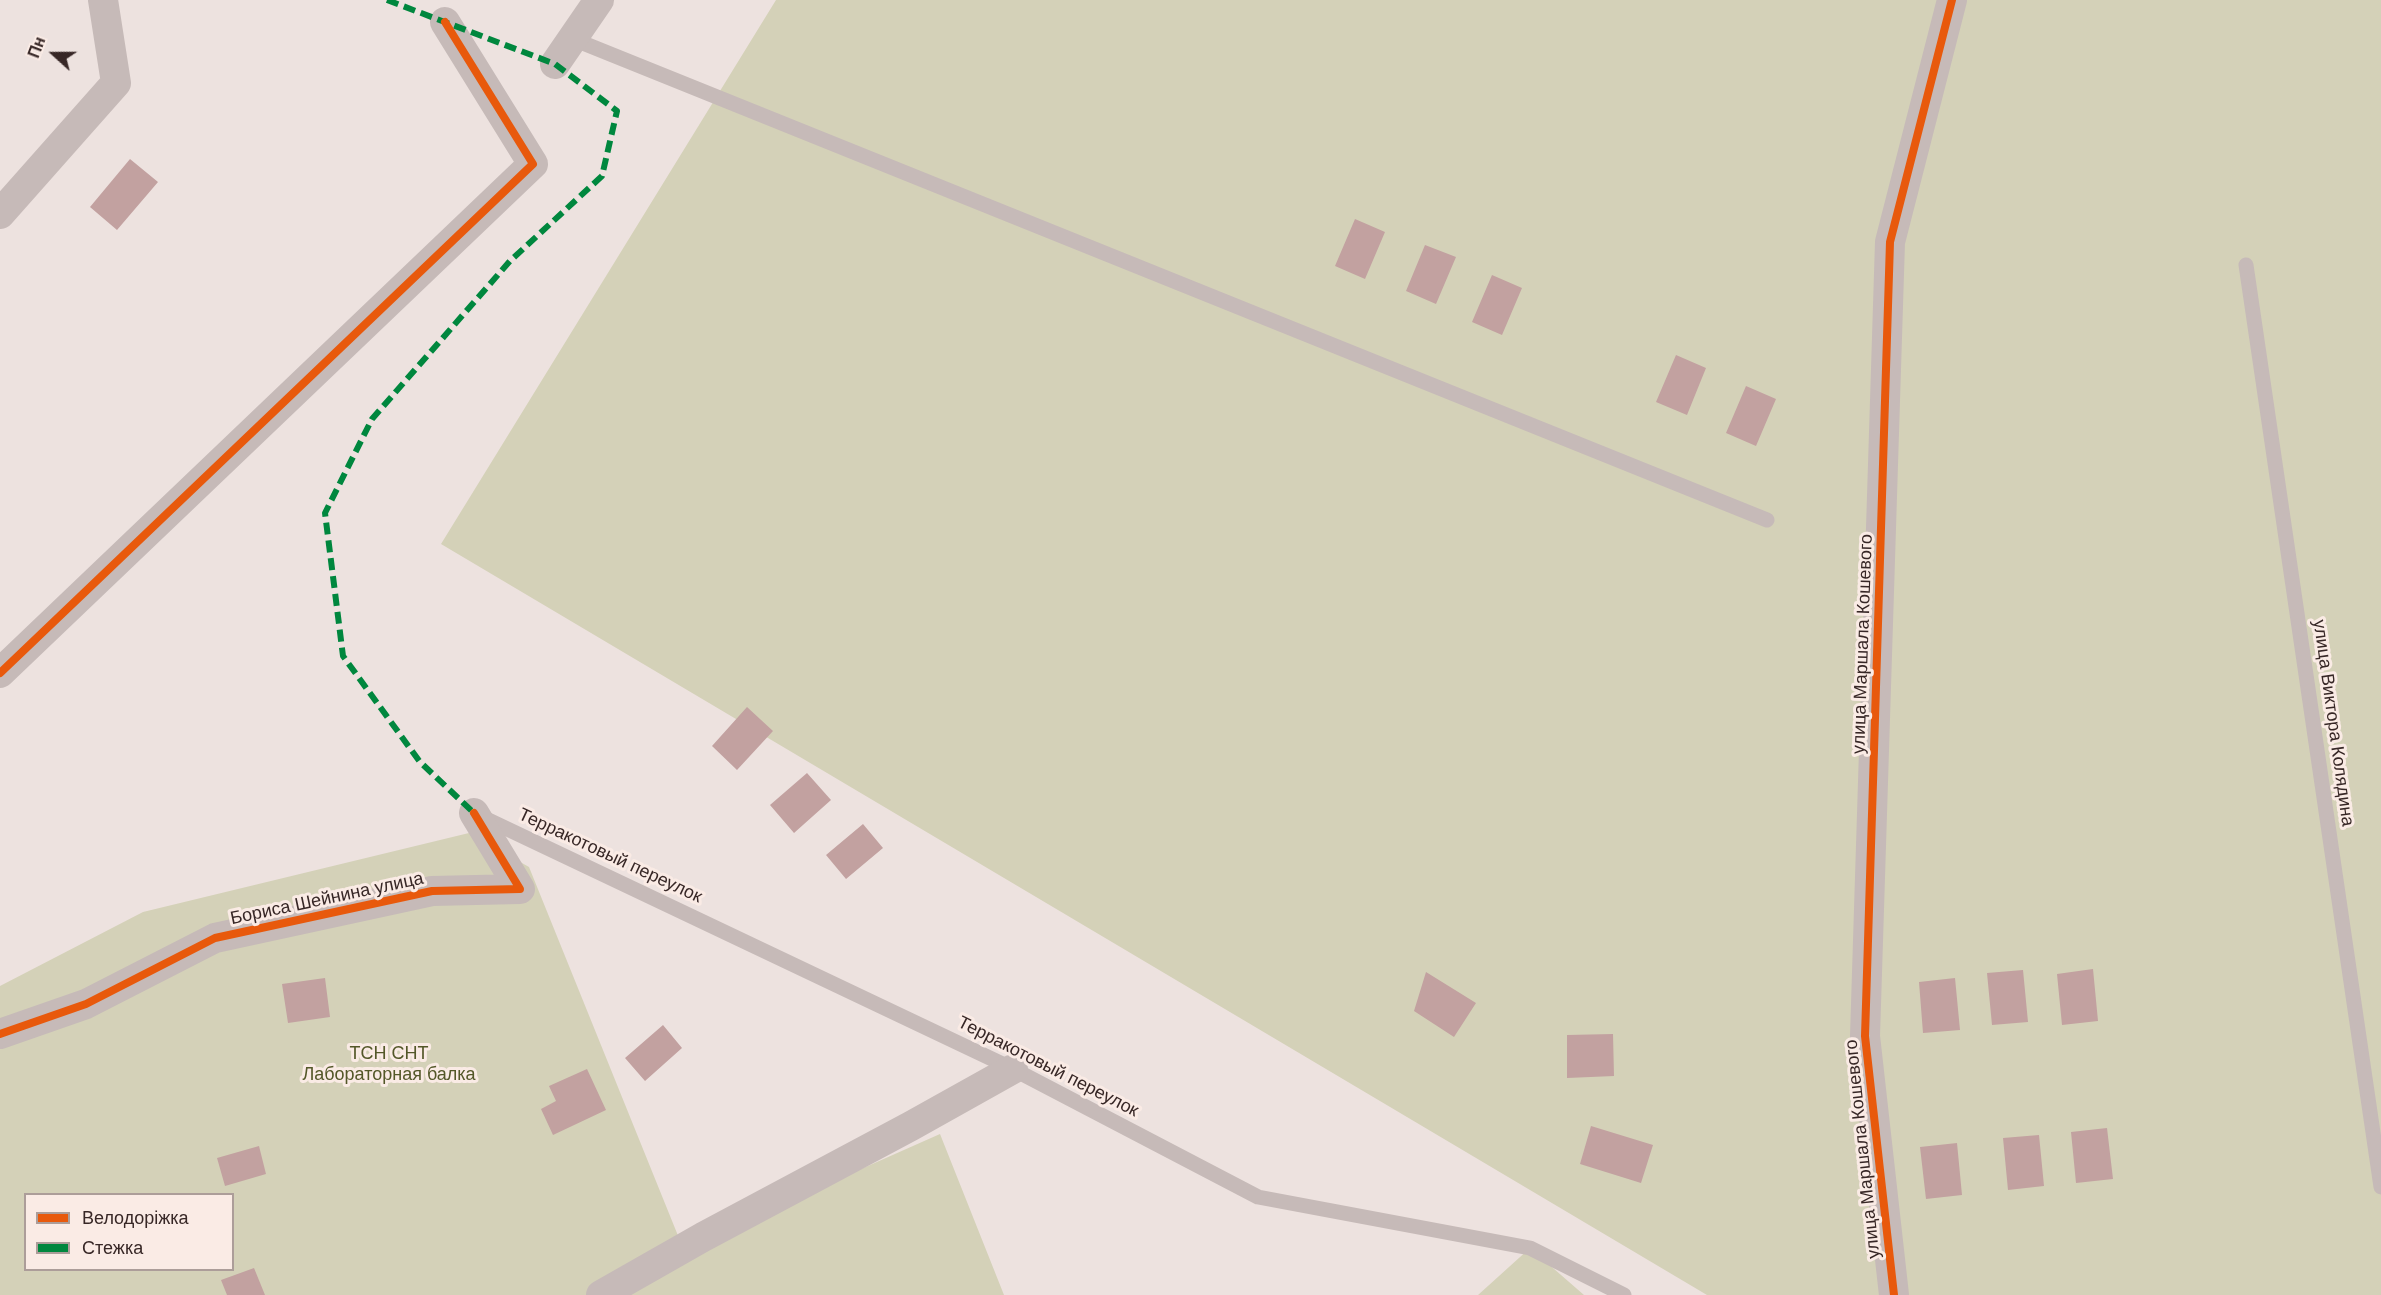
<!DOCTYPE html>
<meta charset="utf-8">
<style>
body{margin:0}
#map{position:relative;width:2381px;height:1295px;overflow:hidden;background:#ede2df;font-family:Helvetica,sans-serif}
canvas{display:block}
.legend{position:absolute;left:24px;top:1193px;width:210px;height:78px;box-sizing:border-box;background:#faebe5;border:2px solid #ac9d99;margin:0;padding:8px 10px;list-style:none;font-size:18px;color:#372726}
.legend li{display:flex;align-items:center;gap:12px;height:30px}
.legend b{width:30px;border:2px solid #ac9d99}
.north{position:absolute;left:24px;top:24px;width:60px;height:60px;-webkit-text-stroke:4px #faebe5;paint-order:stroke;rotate:291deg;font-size:16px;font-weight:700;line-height:24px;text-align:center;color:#372726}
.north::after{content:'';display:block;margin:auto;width:21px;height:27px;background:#372726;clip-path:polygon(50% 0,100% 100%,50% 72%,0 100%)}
</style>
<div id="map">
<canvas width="2381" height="1295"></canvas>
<ul class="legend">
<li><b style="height:8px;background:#e8590c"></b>Велодоріжка</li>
<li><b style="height:8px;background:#00873e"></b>Стежка</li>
</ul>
<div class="north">Пн</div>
</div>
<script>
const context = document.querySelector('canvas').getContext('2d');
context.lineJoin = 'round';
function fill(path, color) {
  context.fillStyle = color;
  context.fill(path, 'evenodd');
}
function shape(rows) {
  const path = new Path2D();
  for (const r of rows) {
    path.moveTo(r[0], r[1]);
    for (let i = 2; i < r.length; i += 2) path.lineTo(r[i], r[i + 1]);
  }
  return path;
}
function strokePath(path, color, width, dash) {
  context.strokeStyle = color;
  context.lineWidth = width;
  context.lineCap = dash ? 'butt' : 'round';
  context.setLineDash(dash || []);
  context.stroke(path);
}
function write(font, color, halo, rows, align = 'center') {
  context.font = font + ' Helvetica,sans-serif';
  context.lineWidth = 6;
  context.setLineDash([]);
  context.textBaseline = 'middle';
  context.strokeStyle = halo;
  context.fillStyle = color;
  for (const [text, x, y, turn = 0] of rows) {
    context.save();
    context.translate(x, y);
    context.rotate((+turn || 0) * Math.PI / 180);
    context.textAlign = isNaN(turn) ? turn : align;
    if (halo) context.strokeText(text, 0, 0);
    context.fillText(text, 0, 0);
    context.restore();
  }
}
fill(shape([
 [776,0,2381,0,2381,1295,1707,1295,441,544],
 [469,833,529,867,683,1248,940,1134,1004,1295,0,1295,0,986,143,912],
 [26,1194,232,1194,232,1270,26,1270],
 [1530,1248,1584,1295,1478,1295]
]), '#d4d1b8');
fill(shape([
 [130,159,158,182,117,230,90,207],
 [1355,219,1385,232,1365,279,1335,266],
 [1425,245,1456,257,1436,304,1406,291],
 [1492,275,1522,288,1502,335,1472,322],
 [1676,355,1706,368,1687,415,1656,402],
 [1746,386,1776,399,1756,446,1726,433],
 [747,707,773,731,737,770,712,746],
 [807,773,831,800,794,833,770,805],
 [863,824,883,848,846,879,826,855],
 [2093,969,2098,1021,2062,1025,2057,974],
 [2023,970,2028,1022,1992,1025,1987,973],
 [1426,972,1476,1003,1454,1037,1414,1011],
 [325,978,330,1017,288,1023,282,984],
 [1955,978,1960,1030,1923,1033,1919,982],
 [663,1025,682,1048,645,1081,625,1058],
 [1613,1034,1614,1076,1567,1078,1567,1035],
 [587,1069,606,1110,553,1135,541,1109,556,1101,549,1086],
 [1591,1126,1653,1145,1641,1183,1580,1164],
 [2107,1128,2113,1179,2076,1183,2071,1132],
 [2039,1135,2044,1186,2008,1190,2003,1138],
 [1957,1143,1962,1195,1926,1199,1920,1147],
 [259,1146,266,1174,225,1186,217,1158],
 [254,1268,265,1295,227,1295,221,1280]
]), '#c2a1a0');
strokePath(shape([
 [573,39,1767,520],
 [2246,265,2381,1187],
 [480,816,1013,1069,1258,1197,1530,1248,1624,1295]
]), '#c6bab8', 15);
strokePath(shape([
 [555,64,599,0],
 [0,214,116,83,103,0],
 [0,673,533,164,445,22],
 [0,1034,86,1004,215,938,432,891,520,889,474,813],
 [601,1295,703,1237,911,1126,1013,1069],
 [1894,1295,1865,1036,1890,242,1952,0]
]), '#c6bab8', 30);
strokePath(shape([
 [387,0,555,64,617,111,602,176,510,261,372,419,325,513,343,656,420,762,474,813]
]), '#00873e', 6, [12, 6]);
strokePath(shape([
 [0,673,533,164,445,22],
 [0,1034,86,1004,215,938,432,891,520,889,474,813],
 [1894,1295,1865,1036,1890,242,1952,0]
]), '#e8590c', 8);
write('18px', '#372726', '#faebe5', [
 ["улица Маршала Кошевого",1863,644,-88],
 ["улица Виктора Колядина",2333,723,82],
 ["Терракотовый переулок",610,856,25],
 ["Бориса Шейнина улица",327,899,-12],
 ["Терракотовый переулок",1048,1067,27],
 ["улица Маршала Кошевого",1863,1149,-96]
]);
write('18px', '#535728', '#faebe5', [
 ["ТСН СНТ",389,1054],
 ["Лабораторная балка",389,1075]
]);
</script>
